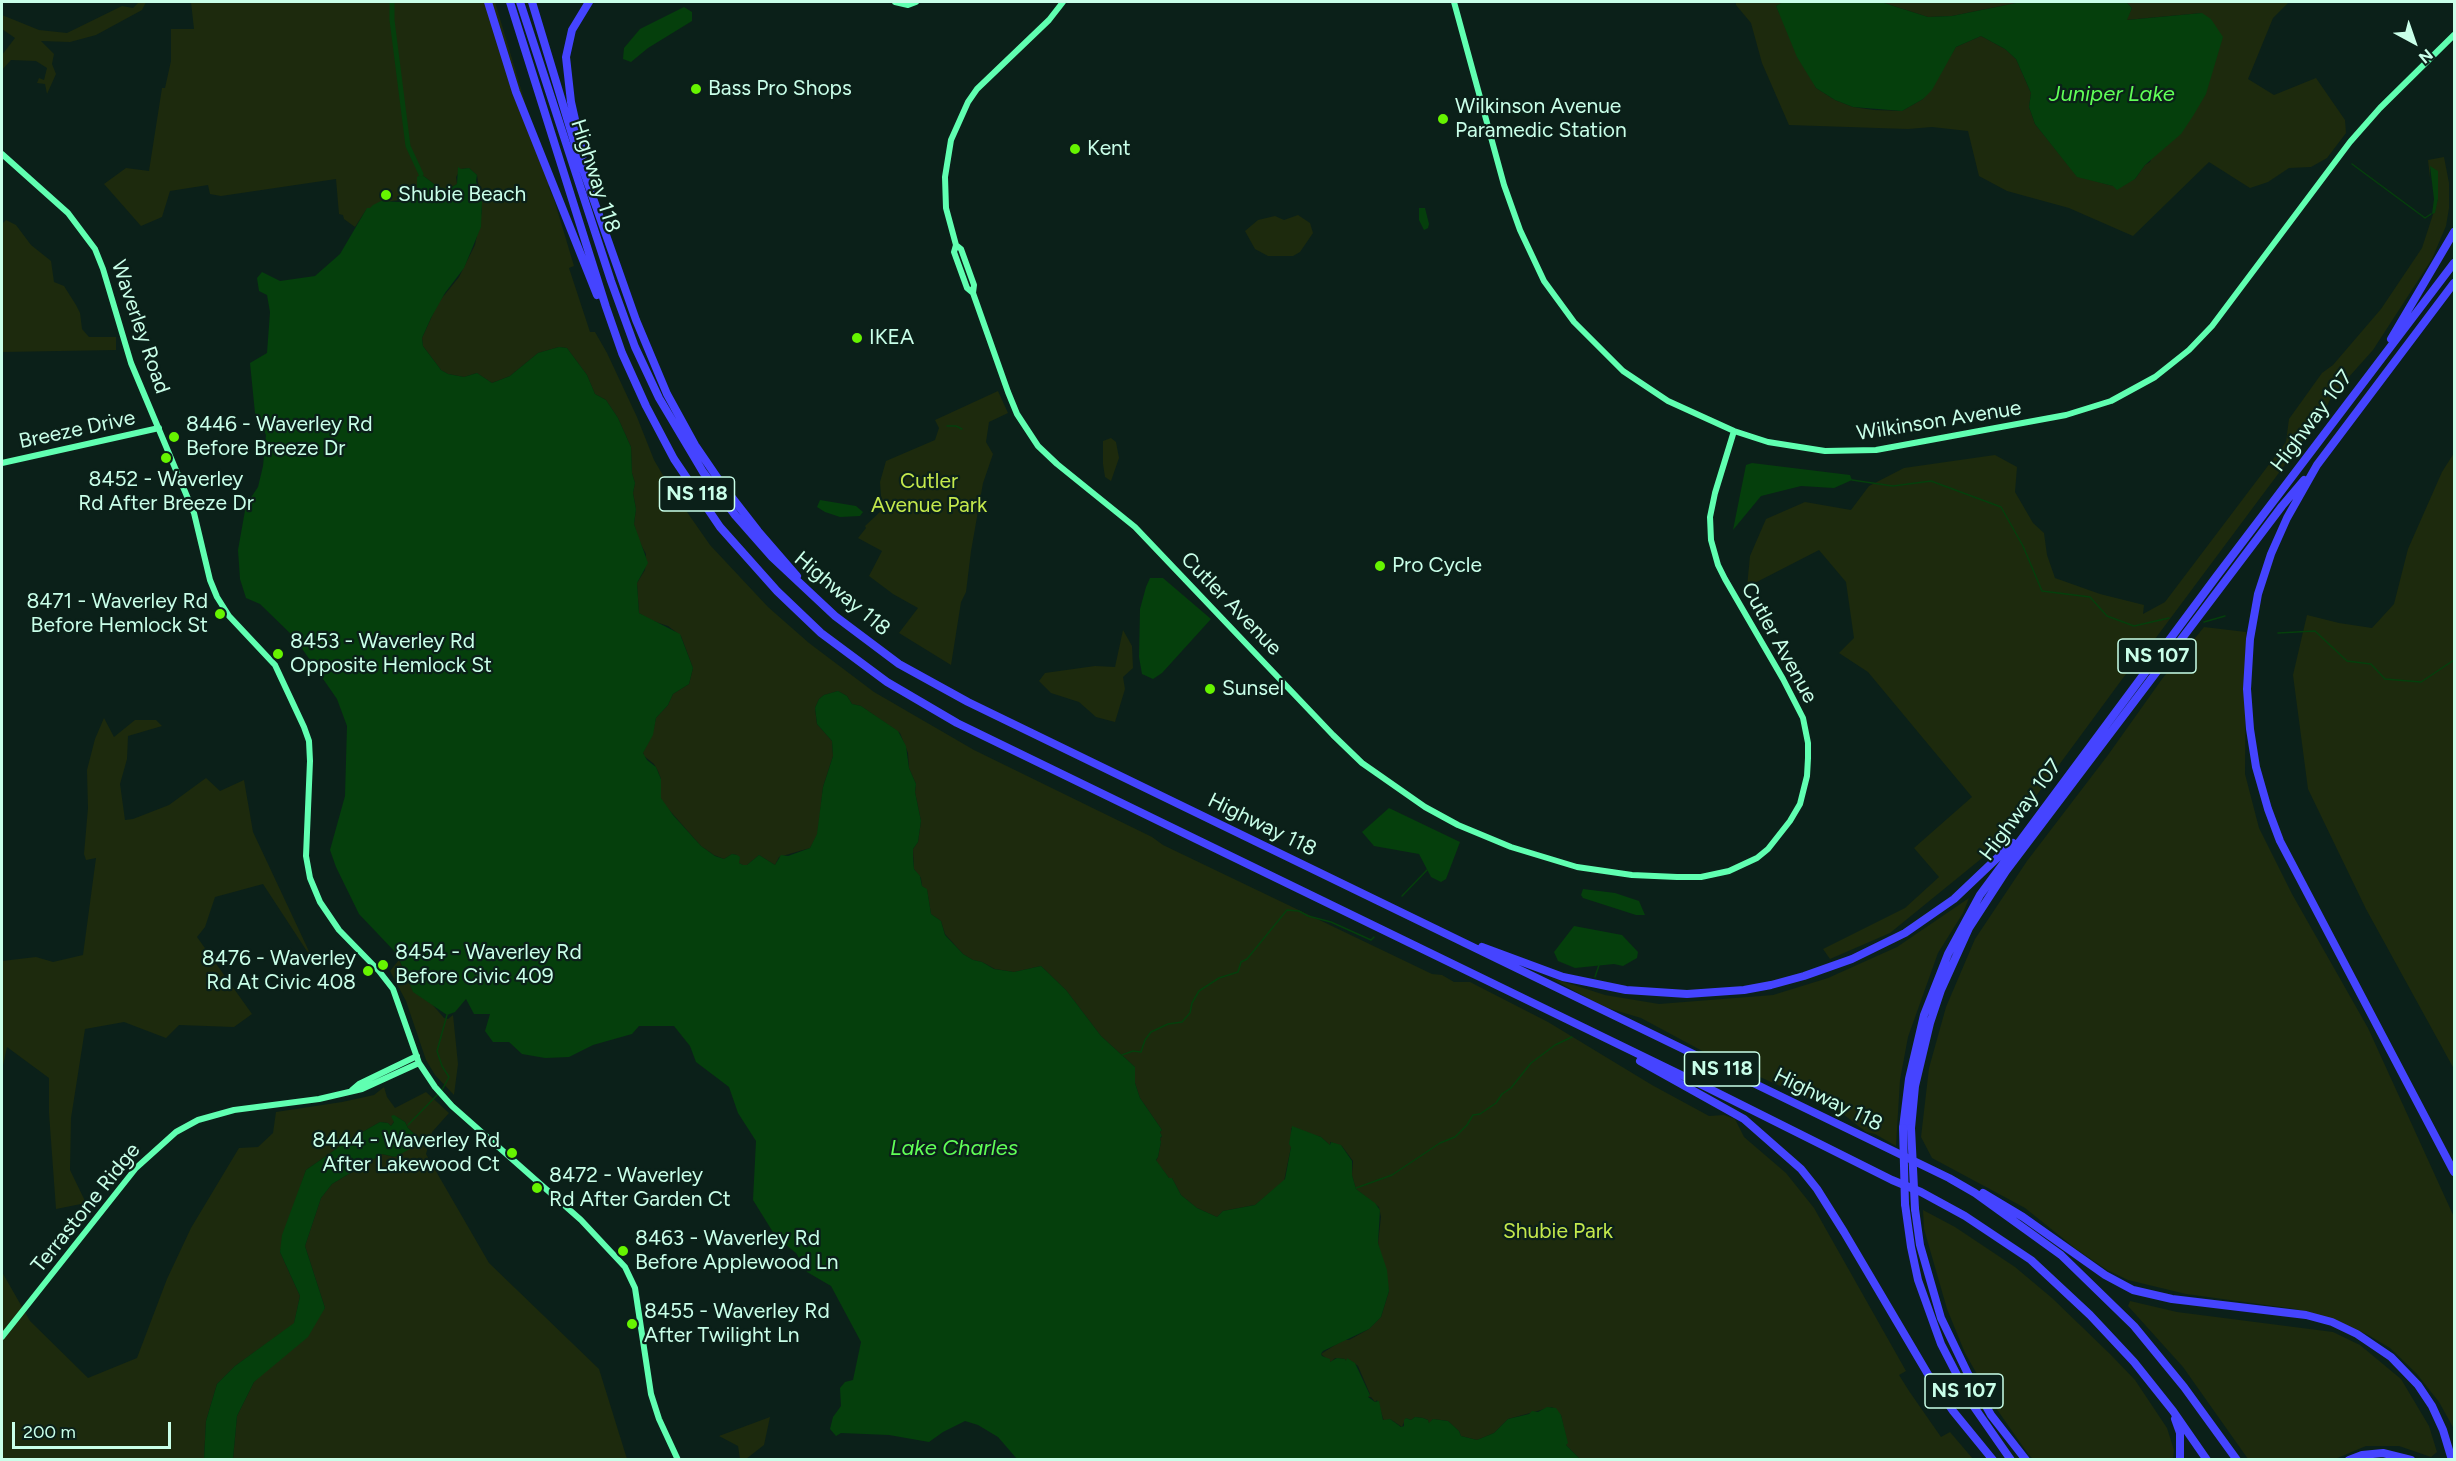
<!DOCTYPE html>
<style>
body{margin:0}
#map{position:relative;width:2456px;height:1461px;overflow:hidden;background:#0b2019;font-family:Figtree,sans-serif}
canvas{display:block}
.frame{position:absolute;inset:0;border:3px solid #c9ffe9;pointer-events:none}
.north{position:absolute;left:2384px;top:12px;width:60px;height:60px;-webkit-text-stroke:4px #0b2019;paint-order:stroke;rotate:140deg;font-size:16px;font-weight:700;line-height:24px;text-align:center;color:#c9ffe9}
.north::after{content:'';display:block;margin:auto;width:21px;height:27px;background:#c9ffe9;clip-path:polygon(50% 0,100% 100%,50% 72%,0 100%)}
.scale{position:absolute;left:12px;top:1422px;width:159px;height:27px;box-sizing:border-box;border:3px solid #c9ffe9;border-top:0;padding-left:8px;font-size:18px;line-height:21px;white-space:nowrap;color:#c9ffe9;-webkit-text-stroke:4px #0b2019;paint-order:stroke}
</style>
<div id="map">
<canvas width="2456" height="1461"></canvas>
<div class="frame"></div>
<div class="north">N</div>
<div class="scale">200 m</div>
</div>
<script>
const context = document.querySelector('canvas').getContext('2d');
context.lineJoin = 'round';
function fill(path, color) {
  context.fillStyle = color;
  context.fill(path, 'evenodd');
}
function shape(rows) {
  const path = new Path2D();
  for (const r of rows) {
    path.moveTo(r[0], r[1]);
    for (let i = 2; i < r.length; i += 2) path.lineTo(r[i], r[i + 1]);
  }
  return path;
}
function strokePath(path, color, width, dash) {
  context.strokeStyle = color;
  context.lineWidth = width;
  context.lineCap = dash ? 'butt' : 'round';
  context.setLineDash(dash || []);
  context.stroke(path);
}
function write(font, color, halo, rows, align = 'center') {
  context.font = font + ' Figtree,sans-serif';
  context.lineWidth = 4.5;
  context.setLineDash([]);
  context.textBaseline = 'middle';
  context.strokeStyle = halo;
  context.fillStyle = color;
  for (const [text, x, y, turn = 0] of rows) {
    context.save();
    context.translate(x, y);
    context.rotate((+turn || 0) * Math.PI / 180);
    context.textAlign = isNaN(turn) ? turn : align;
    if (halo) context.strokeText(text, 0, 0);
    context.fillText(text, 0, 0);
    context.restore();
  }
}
fill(shape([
 [139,2,146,2,142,10,96,35,70,42,41,41,54,54,52,64,56,74,47,94,45,84,37,83,39,78,44,80,47,68,36,61,11,60,2,70,2,55,15,38,2,29,2,15,39,30,67,33,122,6,133,8],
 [191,2,495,2,550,186,548,186,554,199,574,266,569,268,590,332,595,332,607,353,637,417,654,460,671,489,710,545,768,607,809,643,874,692,974,750,1152,837,1163,845,1432,974,1442,975,1454,982,1470,982,1548,1022,1652,1085,1709,1116,1724,1115,1735,1119,1744,1137,1786,1173,1814,1208,1906,1371,1899,1375,1909,1391,1941,1437,1950,1432,1973,1459,1580,1459,1566,1445,1567,1443,1561,1415,1552,1407,1508,1419,1494,1433,1477,1440,1461,1436,1459,1431,1448,1421,1433,1419,1429,1424,1428,1420,1423,1418,1415,1417,1411,1420,1406,1418,1402,1427,1390,1419,1384,1421,1377,1400,1375,1402,1371,1397,1368,1397,1370,1394,1358,1366,1353,1362,1346,1361,1345,1359,1335,1358,1331,1362,1321,1354,1343,1340,1349,1340,1369,1329,1381,1317,1389,1291,1378,1243,1381,1217,1379,1207,1356,1189,1352,1175,1353,1161,1342,1146,1330,1142,1330,1145,1321,1137,1291,1128,1291,1147,1284,1181,1255,1205,1223,1211,1217,1217,1197,1208,1181,1195,1172,1178,1169,1178,1156,1161,1158,1157,1161,1142,1160,1138,1162,1137,1160,1132,1162,1130,1140,1098,1135,1083,1135,1067,1101,1036,1066,990,1041,966,1014,972,995,969,982,962,973,960,963,954,945,934,941,921,931,914,927,890,922,886,921,878,914,869,913,849,918,842,921,821,915,792,916,784,909,768,908,753,900,733,861,706,852,704,847,696,838,691,824,695,819,699,815,708,817,724,832,741,833,756,823,787,818,834,810,848,779,857,775,865,759,855,747,865,743,865,739,863,737,855,732,854,724,859,714,855,701,846,663,803,660,796,661,779,658,771,654,764,644,756,643,752,652,735,656,718,668,705,673,694,689,684,693,668,681,636,668,626,650,620,639,613,637,583,645,570,646,554,638,539,634,524,636,509,633,493,635,483,632,473,631,447,618,418,606,400,595,394,587,375,567,348,559,347,538,353,510,376,492,383,477,373,464,377,448,374,441,370,423,346,422,338,438,303,459,277,475,245,482,211,477,175,469,168,461,169,456,177,457,184,447,190,438,187,421,174,417,178,417,190,413,198,392,201,366,210,355,227,344,219,343,215,339,214,336,179,221,196,210,194,208,185,170,191,162,217,141,226,104,184,126,168,149,171,162,88,165,88,171,61,171,29,194,29],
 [1736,2,1783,2,1776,6,1816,88,1835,100,1853,107,1874,110,1902,111,1923,99,1956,47,1981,36,2005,49,2016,59,2031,93,2029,107,2035,124,2077,176,2113,186,2135,179,2145,165,2150,162,2202,13,2126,20,2132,8,2126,2,2289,2,2273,18,2248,79,2274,95,2316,78,2345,120,2346,133,2327,158,2311,167,2289,168,2268,182,2250,188,2209,162,2133,236,2069,208,2007,191,1979,176,1968,131,1932,127,1908,129,1789,125,1762,63,1751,23,1736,5],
 [1881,2,2021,2,1952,16,1928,17],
 [2444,157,2449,183,2449,208,2446,226,2432,259,2373,350,2331,397,2325,411,2155,639,2123,678,2003,841,1890,933,1830,959,1823,949,1905,908,1939,877,1914,848,1972,797,1868,672,1839,653,1854,638,1846,582,1819,550,1747,587,1750,556,1766,519,1805,502,1851,510,1869,486,1904,468,1995,455,2017,467,2015,492,2033,523,2044,533,2047,555,2055,578,2100,594,2144,605,2143,614,2165,602,2286,442,2289,419,2322,373,2333,365,2381,309,2422,248,2438,199,2437,183,2430,167,2430,178,2428,160],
 [1298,215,1310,223,1313,233,1300,252,1293,256,1268,256,1255,249,1245,231,1258,220,1275,216,1284,220],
 [6,220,16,225,31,245,51,261,54,282,64,286,76,305,80,313,82,329,89,337,116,337,116,350,2,352,2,224],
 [998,391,1008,413,989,422,986,442,993,454,983,483,971,551,966,592,961,602,951,665,899,633,918,608,893,594,869,576,882,551,858,538,866,528,865,526,882,510,880,482,886,461,935,440,939,428,935,420],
 [1111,438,1116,442,1119,458,1111,481,1105,477,1103,464,1103,441],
 [2454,453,2454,1069,2366,909,2308,789,2293,675,2307,615,2339,623,2372,628,2394,604,2408,549,2442,472],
 [2204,627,2246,632,2245,774,2259,828,2292,894,2368,1028,2454,1217,2454,1429,2439,1402,2416,1373,2390,1348,2368,1335,2332,1319,2295,1309,2186,1294,2128,1280,2107,1270,2076,1249,2025,1208,1932,1158,1921,1137,1929,1068,1946,1007,1975,939,2027,861,2108,755,2162,679],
 [1123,630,1132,646,1133,668,1123,677,1125,689,1115,722,1096,717,1079,702,1051,693,1039,681,1045,673,1095,666,1115,667],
 [104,718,114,737,135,720,156,720,162,726,128,736,127,759,120,784,125,820,133,819,169,805,206,778,220,791,244,780,253,832,314,962,263,884,215,897,205,927,197,937,252,1014,234,1027,179,1025,166,1038,124,1022,85,1029,71,1118,70,1170,86,1203,56,1209,49,1113,49,1078,7,1047,2,1070,2,961,36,957,53,962,83,955,96,858,86,860,84,854,88,808,87,770,95,739],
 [1969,898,1963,913,1938,953,1908,1037,1900,1080,1896,1146,1875,1134,1866,1132,1843,1114,1706,1053,1641,1018,1604,1007,1549,977,1605,995,1659,1004,1773,995,1828,978,1897,947],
 [399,960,414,992,431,1003,444,1018,448,1019,453,1015,458,1064,454,1095,435,1075,426,1060,406,1001,390,971],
 [384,1087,387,1097,395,1108,426,1092,449,1113,432,1132,426,1154,489,1263,599,1369,627,1459,233,1459,237,1416,254,1382,325,1308,305,1246,321,1198,332,1184,382,1154,395,1157,412,1146,418,1146,423,1141,408,1128,405,1122,397,1117,391,1126,388,1123,380,1122,352,1138,306,1170,280,1252,300,1296,294,1324,235,1366,217,1384,206,1421,204,1459,2,1459,2,1272,30,1321,88,1378,137,1358,167,1279,191,1228,239,1148,258,1147,273,1133,276,1112,342,1102,374,1095],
 [1923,1210,1955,1227,2015,1267,2052,1298,2110,1354,2135,1380,2167,1428,2174,1450,2173,1459,2034,1460,2028,1454,1996,1408,1965,1353,1947,1309,1924,1229],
 [2130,1301,2177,1312,2333,1332,2360,1345,2401,1379,2429,1426,2437,1452,2431,1457,2399,1446,2366,1446,2335,1459,2248,1459,2183,1367,2128,1306],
 [770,1417,764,1445,746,1459,740,1459,738,1446,719,1436]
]), '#1d2a0d');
fill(shape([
 [1783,2,1881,2,1928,17,1952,16,2021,2,2126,2,2132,8,2127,20,2202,13,2211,19,2223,37,2206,94,2193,116,2181,134,2145,165,2135,179,2117,190,2113,186,2077,177,2035,124,2029,107,2031,93,2016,59,2005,49,1981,36,1956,47,1932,90,1923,99,1902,111,1853,107,1835,100,1816,88,1797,57,1776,6],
 [684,7,692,12,692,21,648,48,631,62,623,59,624,48,640,29],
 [2430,166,2438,171,2438,199,2435,213,2432,214,2434,199],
 [458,167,461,169,469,168,477,175,476,181,482,202,481,227,464,268,445,293,431,318,422,338,423,346,441,370,448,374,464,377,477,373,492,383,510,376,538,353,559,347,567,348,587,375,595,394,606,400,618,418,631,447,632,473,635,483,633,493,636,509,634,524,648,563,637,583,639,613,680,634,693,668,689,684,673,694,668,705,656,718,653,735,643,753,647,760,656,767,661,779,661,798,673,815,701,846,715,856,724,859,732,854,737,855,740,857,739,863,743,865,747,865,759,855,775,865,781,855,788,856,810,848,817,834,823,787,833,756,832,741,817,724,815,708,819,699,824,695,838,691,847,696,852,704,861,706,898,731,906,746,909,768,916,784,915,792,921,821,918,842,913,849,913,857,914,869,920,876,922,886,927,889,931,914,941,921,945,935,963,954,973,960,982,962,994,969,1014,972,1041,966,1066,990,1101,1036,1135,1067,1135,1083,1140,1098,1162,1130,1160,1132,1162,1136,1160,1138,1161,1142,1158,1157,1156,1160,1169,1178,1172,1178,1181,1195,1197,1208,1217,1217,1223,1211,1255,1205,1285,1179,1291,1147,1289,1144,1292,1126,1321,1137,1330,1145,1331,1142,1341,1145,1352,1161,1352,1175,1356,1189,1375,1203,1380,1210,1378,1243,1387,1270,1389,1291,1381,1317,1369,1329,1323,1351,1321,1354,1322,1356,1330,1359,1330,1362,1337,1358,1345,1359,1346,1361,1347,1358,1355,1363,1370,1395,1368,1397,1375,1402,1379,1401,1383,1420,1390,1419,1401,1427,1404,1426,1404,1420,1406,1418,1411,1420,1415,1417,1423,1418,1428,1420,1429,1423,1433,1419,1448,1421,1459,1431,1461,1436,1477,1440,1494,1433,1508,1419,1529,1414,1532,1411,1538,1412,1547,1407,1556,1408,1561,1415,1568,1443,1566,1445,1580,1459,1017,1459,998,1437,978,1425,965,1421,943,1432,929,1442,889,1435,841,1433,836,1436,830,1429,833,1417,841,1406,840,1388,845,1382,853,1380,861,1342,831,1286,807,1272,796,1253,776,1237,753,1200,756,1141,738,1113,729,1087,696,1062,690,1046,674,1026,639,1026,632,1034,593,1045,569,1057,545,1058,522,1054,509,1042,493,1042,485,1031,490,1014,474,1014,466,999,455,1012,447,1015,413,992,397,954,359,914,336,867,330,850,345,796,347,726,337,699,294,637,260,604,246,598,240,579,238,550,246,505,258,487,263,466,266,435,255,413,250,363,267,353,270,312,267,295,259,291,257,278,262,272,280,281,315,276,340,254,367,208,370,208,373,205,381,201,398,202,413,198,417,190,417,177,421,174,438,187,448,189,457,184],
 [1419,208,1425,208,1429,224,1428,228,1424,230,1419,220],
 [1752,463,1850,475,1852,480,1834,488,1801,486,1761,496,1733,530,1746,465],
 [820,500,856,506,863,512,860,516,840,517,825,512,817,507],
 [1150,578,1163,578,1211,619,1162,673,1153,679,1142,674,1139,657,1140,609,1146,587],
 [1389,808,1460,842,1446,879,1441,882,1431,877,1419,854,1374,846,1362,832],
 [1583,889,1615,893,1639,901,1645,915,1636,915,1583,898,1581,895],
 [1574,926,1622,935,1638,952,1637,958,1623,966,1614,964,1575,968,1558,961,1554,952],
 [394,1115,405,1122,408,1128,423,1142,395,1157,382,1154,332,1184,321,1198,305,1246,325,1308,308,1337,254,1382,237,1416,233,1459,204,1459,206,1421,217,1384,235,1366,294,1323,300,1296,280,1252,282,1235,306,1170,352,1138,380,1122,388,1123,391,1126,394,1122,391,1116]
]), '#053f0c');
strokePath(shape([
 [2352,164,2425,218,2431,214],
 [947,426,956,426,962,429],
 [1852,480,1893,486,1931,481,2001,507,2023,546,2042,591,2090,597,2107,616,2134,626,2169,618],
 [2204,622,2225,616],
 [2278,633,2315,631,2347,661,2371,664,2385,679,2421,682,2454,660],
 [1402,896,1427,870],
 [1595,977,1599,965],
 [1122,1055,1133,1051,1141,1052,1145,1040,1151,1032,1168,1024,1182,1022,1190,1013,1192,1003,1199,991,1219,978,1238,972,1241,962,1247,959,1287,910,1299,911,1308,916,1331,922,1371,940,1374,937],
 [442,1090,449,1077,442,1066,437,1051,447,1015],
 [408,1125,439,1093],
 [1356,1188,1392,1175,1440,1143,1455,1137,1467,1125,1473,1115,1480,1114,1496,1103,1502,1094,1511,1088,1531,1063,1555,1045,1572,1037]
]), '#053f0c', 1.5);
strokePath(shape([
 [392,2,392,20,408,146,421,174]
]), '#053f0c', 5);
strokePath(shape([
 [895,2,908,5,916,2],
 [1454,2,1504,185,1520,230,1544,281,1574,322,1623,371,1668,401,1734,431,1768,442,1825,451,1876,450,2066,415,2111,401,2155,377,2189,350,2212,326,2350,142,2380,108,2454,35],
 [2,154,68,213,95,249,103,269,131,363,194,513,210,580,217,597,229,616,275,665,304,727,309,741,310,761,306,856,310,878,320,902,339,930,379,971,393,989,419,1063,435,1087,452,1106,581,1220,625,1267,635,1288,651,1394,659,1419,678,1460],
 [956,245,961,249,974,285,973,293,1008,392,1017,414,1038,446,1057,464,1135,527,1333,735,1362,763,1425,807,1458,825,1511,847,1577,867,1632,875,1677,877,1701,877,1729,871,1757,858,1768,849,1790,821,1800,804,1807,776,1808,758,1808,743,1803,718,1783,679,1725,579,1718,565,1711,540,1710,517,1715,493,1734,431],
 [973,293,967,288,954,252,956,245,946,208,945,177,951,140,968,102,977,89,1049,20,1063,2],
 [2,463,159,428],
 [352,1090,359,1084,417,1056],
 [2,1337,136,1168,176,1132,198,1120,234,1110,319,1099,362,1089,419,1063]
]), '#60ffb1', 6);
strokePath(shape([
 [488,2,516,92,597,295],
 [510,2,606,307,622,353,646,406,674,459,720,527,777,591,821,633,887,682,957,723,1704,1086,1892,1180,1921,1192,1965,1216,2031,1260,2090,1315,2134,1362,2173,1411,2207,1460],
 [520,2,611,281,635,347,659,398,703,472,735,515,772,557,835,616,899,664,968,702,1949,1178,1975,1193,2061,1255,2134,1326,2184,1387,2237,1460],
 [532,2,580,161,636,320,667,394,695,445,723,486,758,531,797,576],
 [583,155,571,102,566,57,572,30,589,2],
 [2454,283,2317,465,2287,518,2271,554,2258,594,2250,639,2247,689,2250,729,2256,767,2268,809,2280,841,2454,1172],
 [2391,339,2454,232],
 [1482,947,1563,977,1626,990,1687,994,1744,990,1771,985,1804,976,1852,959,1905,933,1954,899,2013,843],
 [1640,1061,1744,1119,1801,1169,1817,1189,1844,1232,1929,1376,1953,1411,1993,1460],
 [1903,1128,1909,1079,1924,1015,1948,954,1980,895,2216,577,2454,263],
 [1911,1128,1915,1086,1930,1023,1941,990,1969,928,2006,871,2282,506,2304,480],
 [1983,1193,2023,1217,2105,1275,2133,1290,2172,1299,2306,1315,2332,1322,2357,1334,2391,1357,2418,1385,2432,1406,2443,1430,2452,1460],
 [1905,1204,1911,1247,1918,1280,1941,1344,1972,1404,2011,1460],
 [1915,1209,1920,1245,1941,1318,1968,1374,1991,1415,2026,1460],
 [2175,1419,2180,1433,2180,1460],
 [2349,1460,2362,1455,2383,1453,2411,1460]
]), '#4544ff', 8);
strokePath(shape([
 [1903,1128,1905,1204],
 [1911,1128,1915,1209]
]), '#4544ff', 8);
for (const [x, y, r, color] of [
 [696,89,6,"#66f400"],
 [1443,119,6,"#66f400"],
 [1075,149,6,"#66f400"],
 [386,195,6,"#66f400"],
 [857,338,6,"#66f400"],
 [174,437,6,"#66f400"],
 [166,458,6,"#66f400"],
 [1380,566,6,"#66f400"],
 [220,614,6,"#66f400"],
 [278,654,6,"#66f400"],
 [1210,689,6,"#66f400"],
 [383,965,6,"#66f400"],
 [368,971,6,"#66f400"],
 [512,1153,6,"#66f400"],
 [537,1188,6,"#66f400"],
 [623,1251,6,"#66f400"],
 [632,1324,6,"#66f400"]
]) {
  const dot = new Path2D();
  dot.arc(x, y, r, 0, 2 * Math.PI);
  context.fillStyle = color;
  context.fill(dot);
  strokePath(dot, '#0b2019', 2);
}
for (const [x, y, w] of [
 [697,494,75],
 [2157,656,78],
 [1722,1069,75],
 [1964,1391,78]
]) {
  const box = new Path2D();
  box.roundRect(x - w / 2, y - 17, w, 34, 4.5);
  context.fillStyle = '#0b2019';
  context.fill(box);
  strokePath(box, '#c9ffe9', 1.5);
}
write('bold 20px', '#c9ffe9', null, [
 ["NS 118",697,494],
 ["NS 107",2157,656],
 ["NS 118",1722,1069],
 ["NS 107",1964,1391]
]);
write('21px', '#c9ffe9', '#0b2019', [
 ["Bass Pro Shops",708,89],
 ["Wilkinson Avenue",1455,107],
 ["Paramedic Station",1455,131],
 ["Kent",1087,149],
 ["Shubie Beach",398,195],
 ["IKEA",869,338],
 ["8446 - Waverley Rd",186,425],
 ["Before Breeze Dr",186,449],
 ["8452 - Waverley",166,480,"center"],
 ["Rd After Breeze Dr",166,504,"center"],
 ["Pro Cycle",1392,566],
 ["8471 - Waverley Rd",208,602,"right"],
 ["Before Hemlock St",208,626,"right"],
 ["8453 - Waverley Rd",290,642],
 ["Opposite Hemlock St",290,666],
 ["Sunsel",1222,689],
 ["8454 - Waverley Rd",395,953],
 ["Before Civic 409",395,977],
 ["8476 - Waverley",356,959,"right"],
 ["Rd At Civic 408",356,983,"right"],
 ["8444 - Waverley Rd",500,1141,"right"],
 ["After Lakewood Ct",500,1165,"right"],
 ["8472 - Waverley",549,1176],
 ["Rd After Garden Ct",549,1200],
 ["8463 - Waverley Rd",635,1239],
 ["Before Applewood Ln",635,1263],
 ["8455 - Waverley Rd",644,1312],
 ["After Twilight Ln",644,1336]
], 'left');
write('21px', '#c9ffe9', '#0b2019', [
 ["Highway 118",595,176,72],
 ["Waverley Road",140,327,71],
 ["Wilkinson Avenue",1939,421,-9],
 ["Highway 107",2312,421,-53],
 ["Breeze Drive",77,430,-12],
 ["Highway 118",842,594,40],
 ["Cutler Avenue",1231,604,46],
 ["Cutler Avenue",1779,643,61],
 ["Highway 107",2021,810,-53],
 ["Highway 118",1262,825,26],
 ["Highway 118",1828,1100,26],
 ["Terrastone Ridge",86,1208,-51]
]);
write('21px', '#c4e94c', '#0b2019', [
 ["Cutler",929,482],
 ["Avenue Park",929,506],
 ["Shubie Park",1558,1232]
]);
write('italic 22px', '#60ff57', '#0b2019', [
 ["Juniper Lake",2112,95],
 ["Lake Charles",954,1149]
]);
</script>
